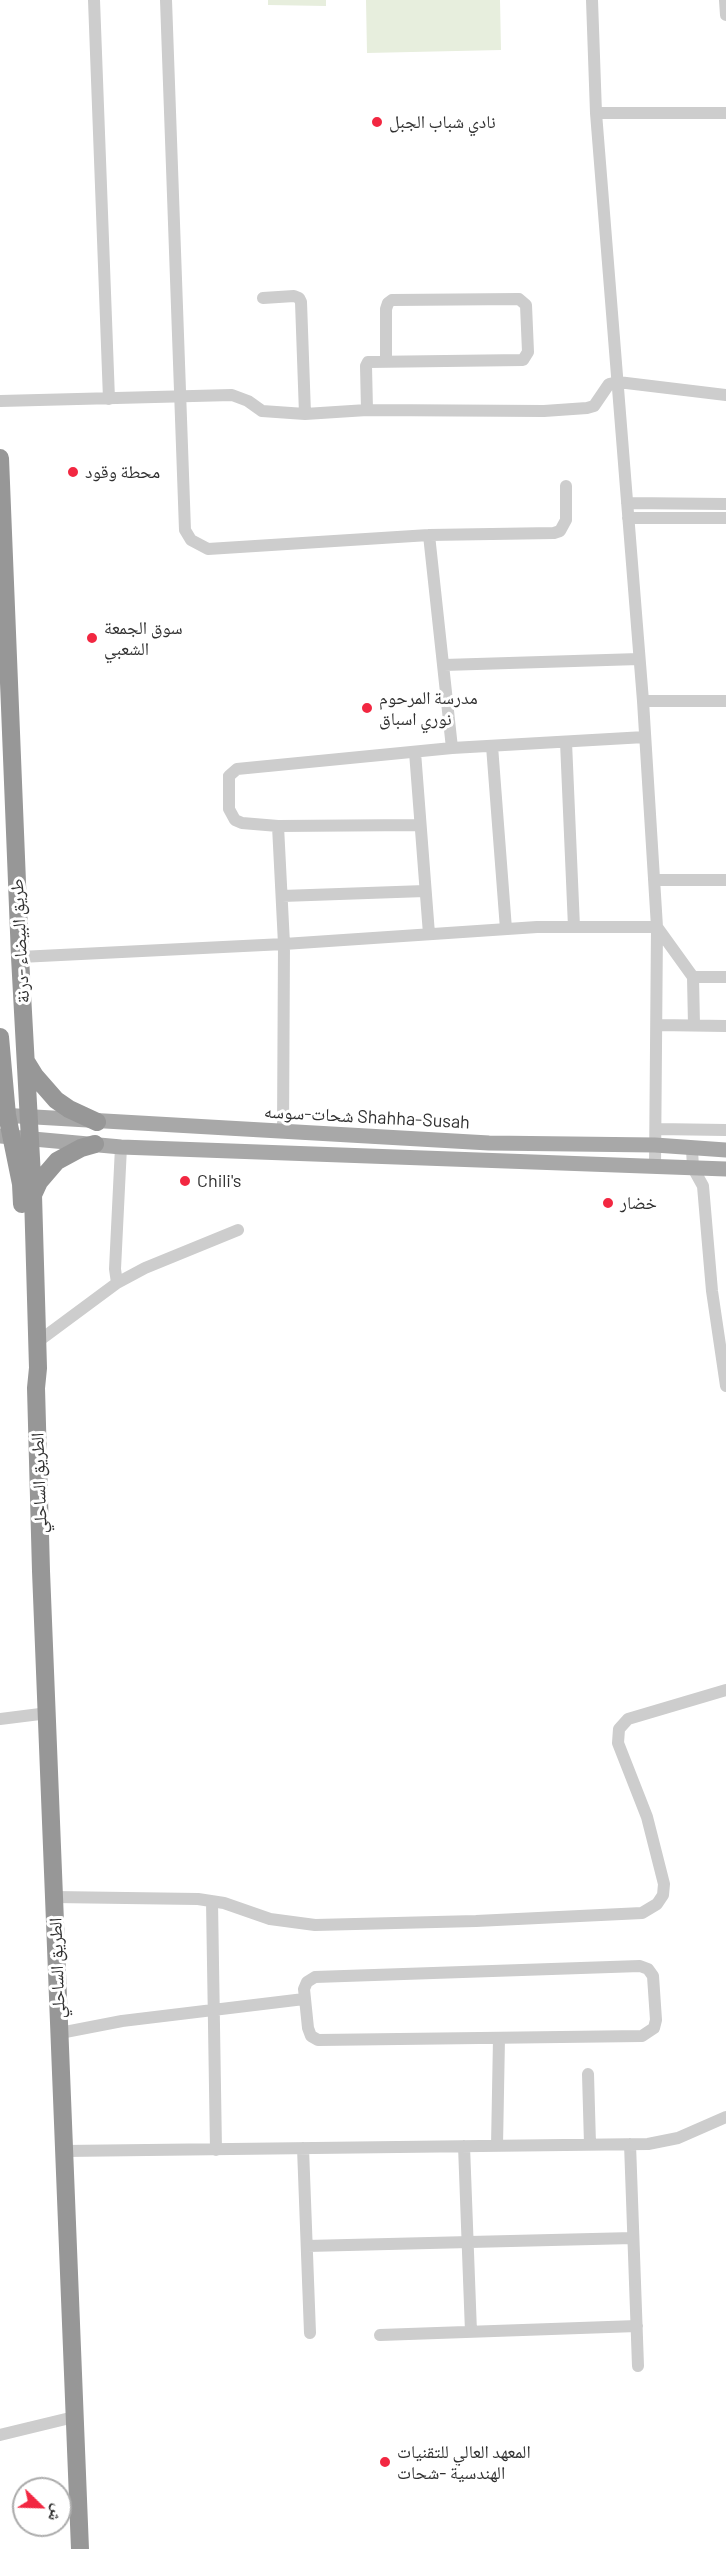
<!DOCTYPE html>
<meta charset="utf-8">
<style>
body{margin:0}
#map{position:relative;width:726px;height:2549px;overflow:hidden;background:#fff;font-family:Barlow,"Noto Naskh Arabic",sans-serif}
canvas{display:block}
.north{position:absolute;left:12px;top:2477px;width:60px;height:60px;box-sizing:border-box;background:#fff;border:2px solid #acacac;border-radius:50%;rotate:113deg;font-size:16px;font-weight:700;line-height:24px;text-align:center;color:#303030}
.north::after{content:'';display:block;margin:auto;width:21px;height:27px;background:#f22741;clip-path:polygon(50% 0,100% 100%,50% 72%,0 100%)}
</style>
<div id="map">
<canvas width="726" height="2549"></canvas>
<div class="north">ش</div>
</div>
<script>
const context = document.querySelector('canvas').getContext('2d');
context.lineJoin = 'round';
function fill(path, color) {
  context.fillStyle = color;
  context.fill(path, 'evenodd');
}
function shape(rows) {
  const path = new Path2D();
  for (const r of rows) {
    path.moveTo(r[0], r[1]);
    for (let i = 2; i < r.length; i += 2) path.lineTo(r[i], r[i + 1]);
  }
  return path;
}
function strokePath(path, color, width, dash) {
  context.strokeStyle = color;
  context.lineWidth = width;
  context.lineCap = dash ? 'butt' : 'round';
  context.setLineDash(dash || []);
  context.stroke(path);
}
function write(font, color, halo, rows, align = 'center') {
  context.font = font + ' Barlow,"Noto Naskh Arabic",sans-serif';
  context.lineWidth = 6;
  context.setLineDash([]);
  context.textBaseline = 'middle';
  context.strokeStyle = halo;
  context.fillStyle = color;
  for (const [text, x, y, turn = 0] of rows) {
    context.save();
    context.translate(x, y);
    context.rotate((+turn || 0) * Math.PI / 180);
    context.textAlign = isNaN(turn) ? turn : align;
    if (halo) context.strokeText(text, 0, 0);
    context.fillText(text, 0, 0);
    context.restore();
  }
}
fill(shape([
 [268,0,326,0,326,6,268,5],
 [366,0,500,0,501,50,367,53]
]), '#e7eedd');
strokePath(shape([
 [94,0,109,399],
 [166,0,185,530,191,540,208,549,429,535,554,533,560,531,566,520,566,486],
 [592,0,596,113,643,701,657,927,655,1167],
 [725,0,726,15],
 [596,113,726,113],
 [263,298,294,296,299,298,301,302,305,414],
 [0,401,232,395,248,401,262,411,305,414,367,410,544,411,587,408,594,406,609,384,618,382,726,395],
 [367,410,366,366,368,362,523,360,528,352,526,305,519,299,392,300,388,303,386,309,386,361],
 [627,503,726,504],
 [628,518,726,518],
 [429,535,452,748],
 [444,665,639,659],
 [643,701,726,701],
 [566,742,574,927],
 [492,746,506,929],
 [415,752,429,934],
 [420,825,278,826,242,823,235,820,229,809,229,776,237,769,452,748,645,737],
 [278,826,284,944,283,1131],
 [654,880,726,880],
 [282,896,425,891],
 [20,957,284,944,537,927,657,927,693,977,694,1025],
 [693,977,726,977],
 [657,1025,726,1026],
 [656,1129,726,1130],
 [121,1147,115,1269,117,1283,145,1268,238,1230],
 [692,1149,693,1168,703,1186,712,1291,726,1386],
 [36,1343,117,1283],
 [0,1719,48,1713],
 [54,1897,198,1899,224,1903,270,1919,315,1925,476,1921,642,1913,657,1904,663,1895,664,1884,647,1817,618,1743,619,1729,628,1719,726,1690],
 [212,1901,216,2150],
 [640,1966,648,1969,653,1976,656,2020,654,2028,642,2036,318,2040,311,2036,308,2028,304,1989,307,1982,315,1977,640,1966],
 [60,2033,122,2021,304,1999],
 [588,2074,590,2144],
 [630,2144,638,2366],
 [464,2146,471,2332],
 [497,2146,499,2038],
 [303,2148,310,2333],
 [64,2151,648,2144,678,2138,726,2117],
 [307,2246,633,2238],
 [380,2335,637,2326],
 [0,2435,74,2417]
]), '#cdcdcd', 12);
strokePath(shape([
 [0,1115,489,1143,655,1145,726,1150],
 [0,1136,121,1147,726,1169]
]), '#a8a8a8', 15);
strokePath(shape([
 [0,458,20,957,33,1195,38,1368,36,1388,41,1571,80,2549],
 [0,1037,7,1115,21,1184,22,1204],
 [27,1063,35,1076,56,1100,69,1109,97,1122],
 [33,1195,39,1182,57,1161,81,1148,95,1144]
]), '#979797', 18);
for (const [x, y, r, color] of [
 [377,122,6,"#f22741"],
 [73,472,6,"#f22741"],
 [92,638,6,"#f22741"],
 [367,708,6,"#f22741"],
 [185,1181,6,"#f22741"],
 [608,1203,6,"#f22741"],
 [385,2462,6,"#f22741"]
]) {
  const dot = new Path2D();
  dot.arc(x, y, r, 0, 2 * Math.PI);
  context.fillStyle = color;
  context.fill(dot);
  strokePath(dot, '#fff', 2);
}
write('18px', '#303030', '#fff', [
 ["نادي شباب الجبل",389,122],
 ["محطة وقود",85,472],
 ["سوق الجمعة",104,628],
 ["الشعبي",104,649],
 ["مدرسة المرحوم",379,698],
 ["نوري اسباق",379,719],
 ["Chili's",197,1181],
 ["خضار",620,1203],
 ["المعهد العالي للتقنيات",397,2452],
 ["الهندسية -شحات",397,2473]
], 'left');
write('18px', '#303030', '#fff', [
 ["طريق البيضاء -درنة",20,941,-93],
 ["شحات-سوسه Shahha-Susah",367,1117,3],
 ["الطريق الساحلي",39,1483,-92],
 ["الطريق الساحلي",57,1968,-92]
]);
</script>
